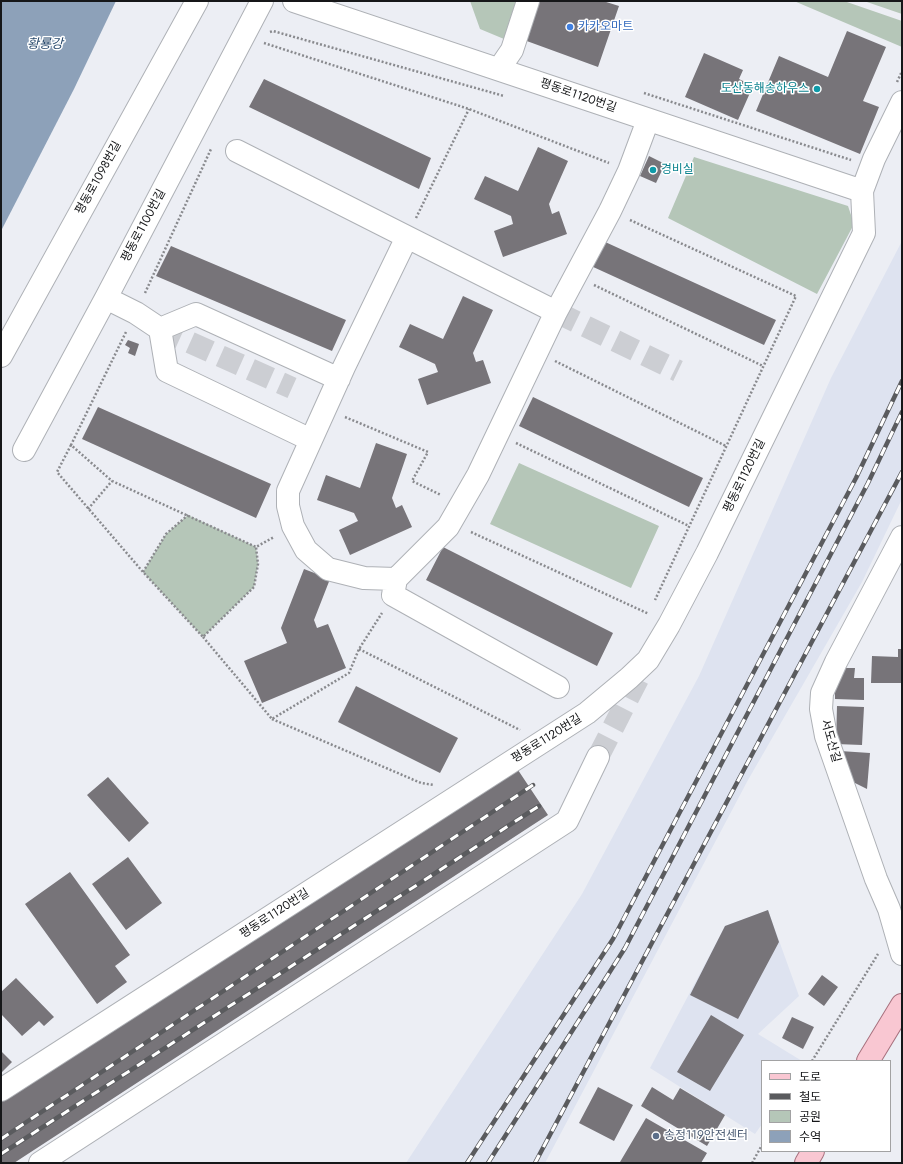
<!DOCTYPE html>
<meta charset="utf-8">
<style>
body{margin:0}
#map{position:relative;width:903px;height:1164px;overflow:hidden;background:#eceef4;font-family:Jost,"Noto Sans KR",sans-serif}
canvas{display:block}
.frame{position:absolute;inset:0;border:2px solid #161719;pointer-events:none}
.legend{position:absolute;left:761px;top:1060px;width:130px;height:92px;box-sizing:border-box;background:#fff;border:1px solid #a2a2a3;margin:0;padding:5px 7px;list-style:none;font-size:12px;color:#161719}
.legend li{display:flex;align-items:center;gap:8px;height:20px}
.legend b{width:20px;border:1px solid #a2a2a3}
</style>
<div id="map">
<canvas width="903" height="1164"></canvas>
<div class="frame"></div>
<ul class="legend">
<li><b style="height:5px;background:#f9c7d2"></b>도로</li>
<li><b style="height:5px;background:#5a5b5e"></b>철도</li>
<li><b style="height:11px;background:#b5c6b8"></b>공원</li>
<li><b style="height:11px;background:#8da1b9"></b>수역</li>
</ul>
</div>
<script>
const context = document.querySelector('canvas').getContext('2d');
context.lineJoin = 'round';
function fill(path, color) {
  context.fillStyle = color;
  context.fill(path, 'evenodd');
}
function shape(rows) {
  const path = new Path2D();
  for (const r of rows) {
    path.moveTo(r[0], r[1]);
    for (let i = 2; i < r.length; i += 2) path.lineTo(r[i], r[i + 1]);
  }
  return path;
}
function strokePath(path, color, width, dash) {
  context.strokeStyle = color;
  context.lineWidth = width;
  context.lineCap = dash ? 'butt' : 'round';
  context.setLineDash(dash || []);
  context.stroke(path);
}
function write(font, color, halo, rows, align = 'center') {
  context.font = font + ' Jost,"Noto Sans KR",sans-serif';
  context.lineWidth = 3;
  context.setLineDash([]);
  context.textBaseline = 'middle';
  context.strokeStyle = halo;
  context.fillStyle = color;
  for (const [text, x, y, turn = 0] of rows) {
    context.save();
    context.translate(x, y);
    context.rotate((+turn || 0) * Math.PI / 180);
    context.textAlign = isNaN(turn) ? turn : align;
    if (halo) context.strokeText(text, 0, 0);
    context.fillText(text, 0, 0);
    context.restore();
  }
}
fill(shape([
 [902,241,902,499,862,582,748,780,545,1163,406,1163,582,894,699,676,831,378],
 [768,910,799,996,758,1034,802,1061,762,1061,762,1124,755,1134,650,1068,725,926]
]), '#dee3f0');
fill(shape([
 [470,1,519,1,504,39,480,29],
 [794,1,844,1,902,21,902,47],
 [864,1,902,1,902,14],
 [694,157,848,206,854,224,817,294,668,218],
 [519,463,659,526,631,588,490,524],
 [188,515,256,547,258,564,254,587,203,637,143,572,166,534]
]), '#b5c6b8');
fill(shape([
 [1,1,116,1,74,89,1,231]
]), '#8da1b9');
fill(shape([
 [538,1,603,1,619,6,598,67,524,40],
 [847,31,886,47,863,101,879,107,860,154,756,111,779,56,828,77],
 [704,53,743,70,739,79,753,86,738,120,685,97],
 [264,79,431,158,419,189,249,107],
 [538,147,568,161,549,204,552,214,559,211,567,234,503,257,494,231,513,224,511,216,474,199,485,176,518,191],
 [649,156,665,164,656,183,640,176],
 [603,241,776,320,764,345,591,266],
 [171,246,346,320,332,351,156,276],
 [463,296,493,310,473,353,476,362,483,360,491,383,427,405,418,379,438,372,435,364,399,347,410,324,443,339],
 [128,340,139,344,135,356,128,353,130,348,125,345],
 [533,397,703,478,689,507,519,426],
 [98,407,271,484,256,518,82,439],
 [376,443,407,454,392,498,396,508,402,505,412,527,350,555,339,530,358,521,354,513,317,500,326,475,360,488],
 [443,547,613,633,597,666,426,580],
 [304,569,330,579,314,620,317,628,328,624,346,668,262,703,244,661,287,643,281,628],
 [898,649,902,649,902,683,871,683,872,656,898,657],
 [846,668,855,668,854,678,864,678,864,700,835,699,835,685],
 [356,686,458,738,440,773,338,722],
 [837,706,864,707,862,745,836,744],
 [840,751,870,753,867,789,847,779],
 [514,764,548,815,14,1163,1,1163,1,1097],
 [108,777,149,823,129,842,87,795],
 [128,857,162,903,126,930,92,884],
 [70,872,130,955,115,966,127,982,97,1004,25,904],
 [768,910,779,942,738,1019,690,995,725,926],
 [822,975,838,987,824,1006,808,994],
 [16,978,54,1017,44,1026,39,1021,22,1036,1,1014,1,992],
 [711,1015,744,1035,710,1091,677,1072],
 [792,1017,814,1027,803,1049,782,1038],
 [1,1051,12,1062,1,1073],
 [598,1087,633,1105,614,1141,579,1123],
 [652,1087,673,1100,680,1088,725,1115,707,1146,641,1106],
 [646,1118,707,1153,701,1163,620,1162]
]), '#777479');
strokePath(shape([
 [556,312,678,371],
 [160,329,292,388],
 [598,757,640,675]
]), '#ccced3', 22, [22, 11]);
const minor = shape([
 [294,1,862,191],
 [499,69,512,50,528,1],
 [237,151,407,237],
 [106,298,136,313,160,329,167,371,311,440],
 [556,312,407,237,344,367,288,491,288,506,293,526,306,550,328,569,364,578,396,579,448,527,478,475,556,312,610,211,629,171,648,120],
 [160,329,196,314,339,379],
 [1,356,197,1],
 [24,450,106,298,262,1],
 [902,537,836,662,822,693,821,709,826,736,876,879,889,909,902,954],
 [396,579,393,595,558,687],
 [1,1090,587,713,629,678,648,660,669,625,707,553,864,233,862,191,874,159,902,102],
 [40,1163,567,821,598,757]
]);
const major = shape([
 [868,1061,902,1005],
 [806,1163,813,1151]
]);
strokePath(minor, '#aeb1b6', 24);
strokePath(major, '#a7717e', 24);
strokePath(shape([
 [270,32,273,31,504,96],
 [264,43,469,109,609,163],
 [897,82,902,71],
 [644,93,851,160],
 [416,218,469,109],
 [630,220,796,296,655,600],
 [594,285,763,366],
 [145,293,211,149],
 [126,332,71,445,112,481,256,547,274,537],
 [555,361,726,446],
 [345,417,428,452,412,481,441,495],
 [516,443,689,526],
 [71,445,57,472,143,572,203,637,254,587,258,564,256,547],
 [88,509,112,481],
 [471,532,649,614],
 [143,572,166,534,188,515],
 [203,637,272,719,349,673,359,649,382,613],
 [359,649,520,730],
 [272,719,421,783,434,785],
 [812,1061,878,954],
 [752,1163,762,1145]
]), '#898a8e', 2.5, [2, 2]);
strokePath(minor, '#fff', 22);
strokePath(major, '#f9c7d2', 22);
const rail = shape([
 [1,1139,533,785],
 [1,1154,539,806],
 [467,1163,613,939,856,478,902,381],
 [488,1163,625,948,868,483,902,412],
 [535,1163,902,472]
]);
strokePath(rail, '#5a5b5e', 4.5);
strokePath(rail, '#fff', 3, [9]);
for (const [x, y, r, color] of [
 [570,27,4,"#3f7fe0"],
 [817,89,4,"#0f9aa8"],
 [653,170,4,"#0f9aa8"],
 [656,1136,4,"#5c6f8a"]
]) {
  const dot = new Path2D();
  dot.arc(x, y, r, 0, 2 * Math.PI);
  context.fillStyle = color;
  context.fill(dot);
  strokePath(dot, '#fff', 1.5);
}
write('12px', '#366cbe', '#fff', [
 ["카카오마트",578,27]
], 'left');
write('12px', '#0d838f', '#fff', [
 ["도산동해송하우스",809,89],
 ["경비실",661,170,"left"]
], 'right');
write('12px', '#161719', '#fff', [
 ["평동로1120번길",578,96,19],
 ["평동로1098번길",99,178,-61],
 ["평동로1100번길",144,226,-62],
 ["평동로1120번길",745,476,-64],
 ["평동로1120번길",547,739,-32],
 ["서도산길",830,741,74],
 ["평동로1120번길",275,914,-33]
]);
write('12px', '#4e5e75', '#fff', [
 ["송정119안전센터",664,1136]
], 'left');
write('italic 13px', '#294a6d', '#fff', [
 ["황룡강",45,45]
]);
</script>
